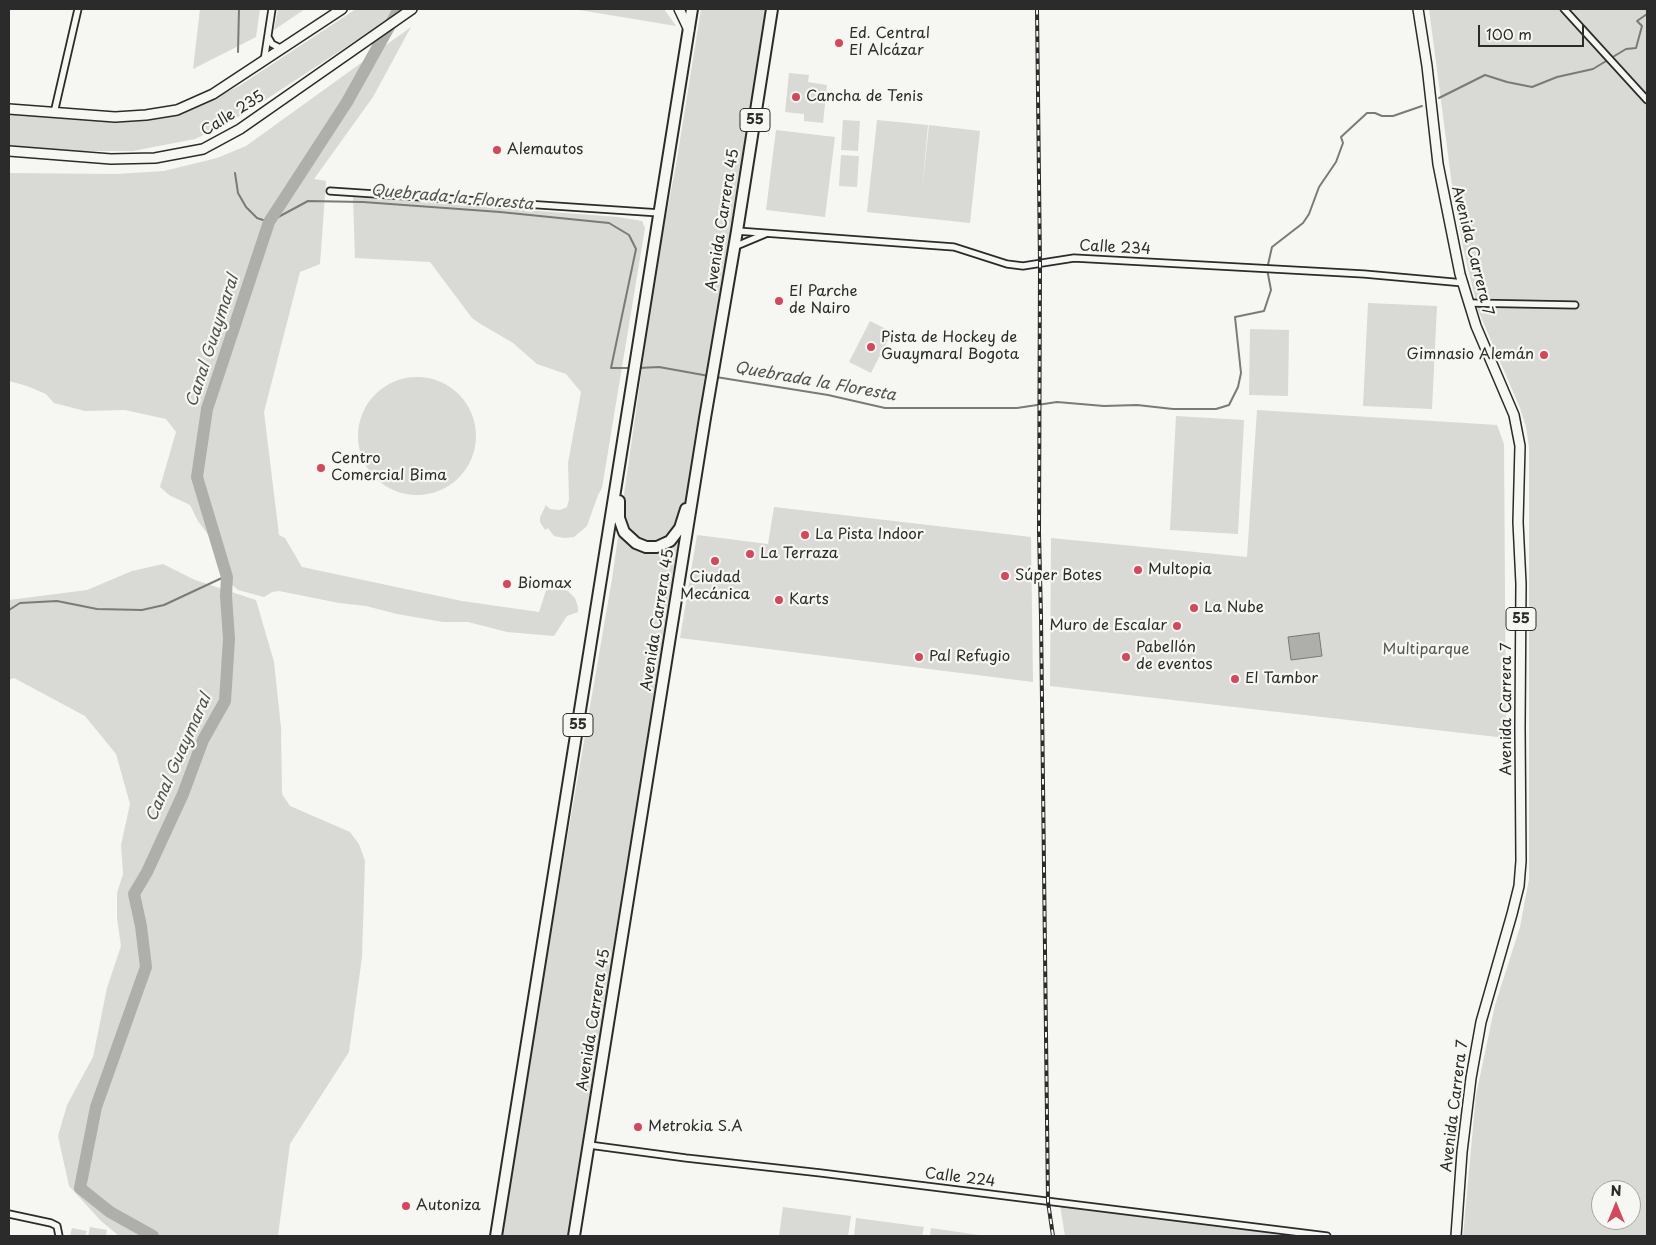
<!DOCTYPE html>
<meta charset="utf-8">
<style>
body{margin:0}
#map{position:relative;width:1656px;height:1245px;overflow:hidden;background:#f6f6f2;font-family:"Playpen Sans",sans-serif}
canvas{display:block}
.frame{position:absolute;inset:0;border:10px solid #2b2b2b;pointer-events:none}
.north{position:absolute;left:1591px;top:1180px;width:50px;height:50px;box-sizing:border-box;background:#f6f6f2;border:1px solid #a5a5a2;border-radius:50%;rotate:0deg;font-size:14px;font-weight:700;line-height:20px;text-align:center;color:#2b2b2b}
.north::after{content:'';display:block;margin:auto;width:18px;height:22px;background:#d1495b;clip-path:polygon(50% 0,100% 100%,50% 72%,0 100%)}
.scale{position:absolute;left:1478px;top:25px;width:106px;height:22px;box-sizing:border-box;border:2px solid #2b2b2b;border-top:0;padding-left:6px;font-size:15px;line-height:18px;white-space:nowrap;color:#2b2b2b;-webkit-text-stroke:4px #f6f6f2;paint-order:stroke}
</style>
<div id="map">
<canvas width="1656" height="1245"></canvas>
<div class="frame"></div>
<div class="north">N</div>
<div class="scale">100 m</div>
</div>
<script>
const context = document.querySelector('canvas').getContext('2d');
context.lineJoin = 'round';
function fill(path, color) {
  context.fillStyle = color;
  context.fill(path, 'evenodd');
}
function shape(rows) {
  const path = new Path2D();
  for (const r of rows) {
    if (r.length === 3) {
      path.moveTo(r[0] + r[2], r[1]);
      path.arc(r[0], r[1], r[2], 0, 2 * Math.PI);
      continue;
    }
    path.moveTo(r[0], r[1]);
    for (let i = 2; i < r.length; i += 2) path.lineTo(r[i], r[i + 1]);
  }
  return path;
}
function strokePath(path, color, width, dash) {
  context.strokeStyle = color;
  context.lineWidth = width;
  context.lineCap = dash ? 'butt' : 'round';
  context.setLineDash(dash || []);
  context.stroke(path);
}
function write(font, color, halo, rows, align = 'center') {
  context.font = font + ' "Playpen Sans",sans-serif';
  context.lineWidth = 4.5;
  context.setLineDash([]);
  context.textBaseline = 'middle';
  context.strokeStyle = halo;
  context.fillStyle = color;
  for (const [text, x, y, turn = 0] of rows) {
    context.save();
    context.translate(x, y);
    context.rotate((+turn || 0) * Math.PI / 180);
    context.textAlign = isNaN(turn) ? turn : align;
    if (halo) context.strokeText(text, 0, 0);
    context.fillText(text, 0, 0);
    context.restore();
  }
}
fill(shape([
 [200,9,260,9,256,37,193,69],
 [278,9,305,9,274,30],
 [356,9,404,9,250,110,223,126,195,139,133,151,70,151,9,146,9,114,72,119,127,121,182,114,239,86],
 [573,9,664,9,676,26],
 [701,9,768,9,735,210,721,283,704,399,684,509,656,692,568,1236,502,1236,545,967,612,579,657,263,676,165],
 [1429,9,1647,9,1647,1236,1463,1236,1476,1095,1495,1005,1520,927,1529,879,1529,447,1526,427,1520,408,1478,310,1464,252,1453,193],
 [1601,1190,1631,1190,1631,1220,1601,1220],
 [411,27,373,97,314,179,326,181,320,264,300,272,264,412,279,535,285,538,302,567,462,601,539,612,549,581,568,591,575,598,578,607,578,612,567,616,554,636,507,632,468,622,443,622,397,614,366,606,339,603,279,591,272,592,264,597,238,590,224,577,212,540,198,521,190,505,169,495,160,487,176,432,166,419,125,410,85,411,54,403,46,394,27,386,9,381,9,173,116,174,164,171,217,158,246,146],
 [789,73,809,75,808,82,827,85,823,123,804,121,804,114,785,112],
 [843,120,860,121,858,151,841,150],
 [877,120,928,125,922,193,929,125,980,131,970,223,867,212],
 [776,130,835,137,825,217,766,210],
 [841,155,859,156,857,187,839,186],
 [353,197,618,217,642,221,645,228,602,488,598,495,587,526,574,537,564,538,554,536,548,528,545,530,540,522,540,517,546,505,550,509,560,510,567,507,569,499,568,463,581,392,566,374,537,364,513,343,479,323,472,318,430,262,355,258],
 [1368,303,1437,306,1432,409,1363,406],
 [870,321,892,332,871,373,849,362],
 [1250,329,1289,330,1288,396,1249,395],
 [417,436,59],
 [1257,410,1497,425,1504,444,1506,738,1050,686,1051,538,1247,557],
 [1176,416,1244,420,1238,534,1170,530],
 [774,507,1031,537,1033,682,680,638,697,535,768,544],
 [163,564,195,580,256,600,274,662,281,727,282,794,290,806,350,832,359,844,365,861,362,957,349,1052,290,1144,278,1236,119,1236,101,1221,69,1186,58,1136,67,1105,93,1057,107,988,121,946,117,918,117,893,123,874,121,845,130,804,116,754,85,716,14,678,9,680,9,600,87,590,132,571],
 [1060,1205,1304,1236,1065,1236],
 [783,1207,851,1216,848,1236,779,1236],
 [856,1218,924,1227,922,1236,854,1236],
 [90,1227,107,1230,106,1236,88,1236],
 [72,1228,87,1231,85,1236,70,1236],
 [931,1228,986,1236,930,1236]
]), '#d9d9d5');
const water = shape([
 [1319,633,1322,656,1291,660,1288,637,1319,633]
]);
fill(water, '#aeaeab');
strokePath(water, '#7a7a78', 1);
strokePath(shape([
 [238,52,239,9],
 [1439,98,1485,75,1507,82,1532,87,1557,77,1593,69,1626,49,1636,48,1642,26,1637,21,1647,14],
 [235,173,238,193,246,207,257,218,269,222,308,201,363,202,500,212,609,223,629,235,636,249,611,368,630,368],
 [639,368,659,367,709,376],
 [716,377,828,395,885,408,1017,408,1057,402,1104,406,1137,405,1173,409,1216,409,1229,405,1238,387,1241,373,1235,317,1264,311,1271,290,1267,269,1272,247,1303,223,1309,214,1319,187,1336,162,1343,143,1341,137,1367,113,1375,113,1382,116,1393,116,1422,106],
 [9,610,20,603,57,601,97,609,142,610,164,605,224,577,227,577]
]), '#7a7a78', 2);
strokePath(shape([
 [153,1236,110,1212,80,1188,96,1107,146,967,141,926,134,894,147,872,183,794,203,740,225,701,229,639,226,596,227,577,197,477,207,409,269,222,347,102,399,9]
]), '#aeaeab', 12);
const minor = shape([
 [1564,9,1647,100],
 [268,37,272,44,282,49],
 [264,61,272,9],
 [54,113,78,9],
 [330,191,660,213],
 [737,231,954,247,1007,264,1023,266,1074,258,1364,274,1464,283],
 [734,247,765,234],
 [1470,303,1575,305],
 [589,1145,686,1158,821,1173,1327,1236],
 [9,1214,51,1223,57,1226,59,1236]
]);
const secondary = shape([
 [679,9,689,30],
 [9,109,115,117,146,115,177,110,213,94,342,9],
 [9,151,111,159,155,158,203,149,240,129,412,9]
]);
const primary = shape([
 [1418,9,1427,66,1438,164,1460,274,1476,326,1514,415,1520,446,1518,522,1521,584,1520,727,1521,861,1519,886,1512,914,1481,1022,1471,1078,1462,1152,1456,1236]
]);
const trunk = shape([
 [619,501,619,518,624,532,636,543,646,547,657,547,670,541,680,528,686,509],
 [496,1236,692,9],
 [574,1236,705,418,737,231,772,9]
]);
strokePath(minor, '#2b2b2b', 9);
strokePath(secondary, '#2b2b2b', 12);
strokePath(primary, '#2b2b2b', 12);
strokePath(trunk, '#2b2b2b', 14);
strokePath(minor, '#f6f6f2', 5.5);
strokePath(secondary, '#f6f6f2', 9);
strokePath(primary, '#f6f6f2', 9);
strokePath(trunk, '#f6f6f2', 10);
const rail = shape([
 [1037,9,1040,264,1039,532,1041,617,1048,1202,1053,1236]
]);
strokePath(rail, '#2b2b2b', 4);
strokePath(rail, '#f6f6f2', 2, [5.5]);
for (const [x, y, r, color] of [
 [839,43,5,"#d1495b"],
 [796,97,5,"#d1495b"],
 [497,150,5,"#d1495b"],
 [779,301,5,"#d1495b"],
 [871,347,5,"#d1495b"],
 [1544,355,5,"#d1495b"],
 [321,468,5,"#d1495b"],
 [805,535,5,"#d1495b"],
 [750,554,5,"#d1495b"],
 [715,561,5,"#d1495b"],
 [1138,570,5,"#d1495b"],
 [1005,576,5,"#d1495b"],
 [507,584,5,"#d1495b"],
 [779,600,5,"#d1495b"],
 [1194,608,5,"#d1495b"],
 [1177,626,5,"#d1495b"],
 [919,657,5,"#d1495b"],
 [1126,657,5,"#d1495b"],
 [1235,679,5,"#d1495b"],
 [638,1127,5,"#d1495b"],
 [406,1206,5,"#d1495b"]
]) {
  const dot = new Path2D();
  dot.arc(x, y, r, 0, 2 * Math.PI);
  context.fillStyle = color;
  context.fill(dot);
  strokePath(dot, '#f6f6f2', 2);
}
for (const [x, y, w] of [
 [755,120,30],
 [1521,619,30],
 [578,725,30]
]) {
  const box = new Path2D();
  box.roundRect(x - w / 2, y - 11.5, w, 23, 4);
  context.fillStyle = '#f6f6f2';
  context.fill(box);
  strokePath(box, '#2b2b2b', 1);
}
write('bold 14px', '#2b2b2b', null, [
 ["55",755,120],
 ["55",1521,619],
 ["55",578,725]
]);
write('15px', '#2b2b2b', '#f6f6f2', [
 ["Ed. Central",849,34],
 ["El Alcázar",849,51],
 ["Cancha de Tenis",806,97],
 ["Alemautos",507,150],
 ["El Parche",789,292],
 ["de Nairo",789,309],
 ["Pista de Hockey de",881,338],
 ["Guaymaral Bogota",881,355],
 ["Gimnasio Alemán",1534,355,"right"],
 ["Centro",331,459],
 ["Comercial Bima",331,476],
 ["La Pista Indoor",815,535],
 ["La Terraza",760,554],
 ["Multopia",1148,570],
 ["Súper Botes",1015,576],
 ["Ciudad",715,578,"center"],
 ["Mecánica",715,595,"center"],
 ["Biomax",517,584],
 ["Karts",789,600],
 ["La Nube",1204,608],
 ["Muro de Escalar",1167,626,"right"],
 ["Pabellón",1136,648],
 ["de eventos",1136,665],
 ["Pal Refugio",929,657],
 ["El Tambor",1245,679],
 ["Metrokia S.A",648,1127],
 ["Autoniza",416,1206]
], 'left');
write('15px', '#2b2b2b', '#f6f6f2', [
 ["Calle 235",233,114,-32],
 ["Avenida Carrera 45",723,220,-81],
 ["Calle 234",1115,248,3],
 ["Avenida Carrera 7",1472,251,76],
 ["Avenida Carrera 45",658,620,-81],
 ["Avenida Carrera 7",1507,709,-90],
 ["Avenida Carrera 45",594,1020,-81],
 ["Avenida Carrera 7",1455,1106,-83],
 ["Calle 224",960,1178,7]
]);
write('15px', '#565656', '#f6f6f2', [
 ["Multiparque",1426,650]
]);
write('italic 16px', '#525251', '#f6f6f2', [
 ["Quebrada la Floresta",452,198,5],
 ["Canal Guaymaral",213,341,-72],
 ["Quebrada la Floresta",815,382,10],
 ["Canal Guaymaral",179,758,-66]
]);
</script>
